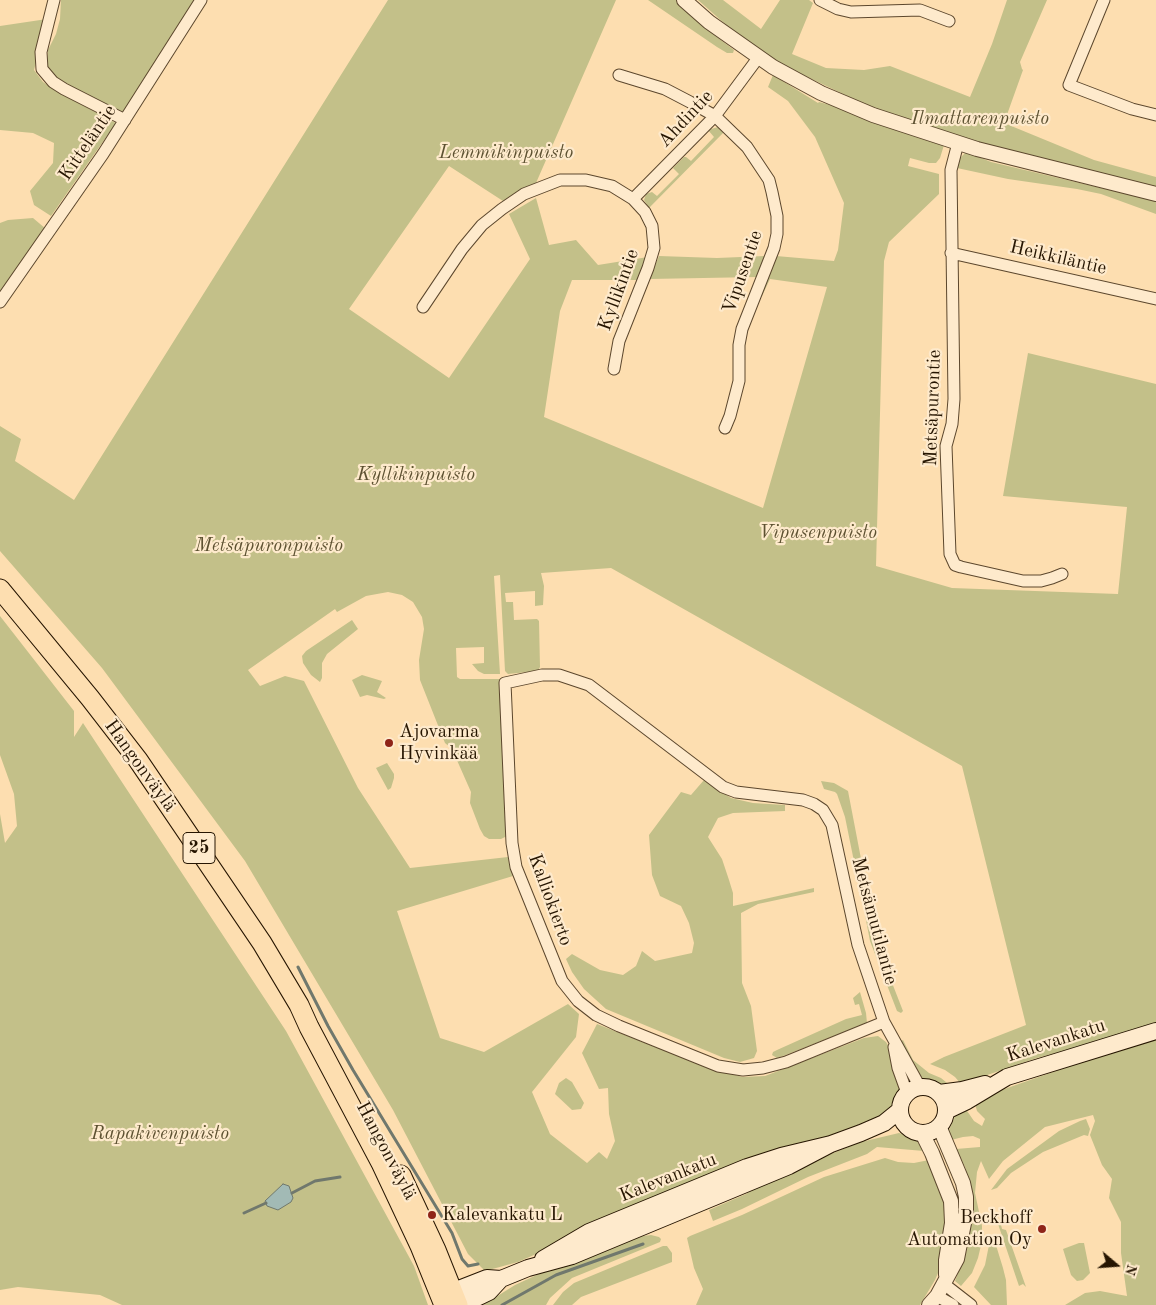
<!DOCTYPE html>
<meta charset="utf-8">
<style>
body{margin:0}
#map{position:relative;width:1156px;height:1305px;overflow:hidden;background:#fddeb0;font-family:"Old Standard TT",serif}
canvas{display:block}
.north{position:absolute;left:1091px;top:1240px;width:50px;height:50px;-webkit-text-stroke:4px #feeacc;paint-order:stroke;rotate:108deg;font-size:14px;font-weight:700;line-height:20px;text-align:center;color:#261501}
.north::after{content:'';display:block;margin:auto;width:18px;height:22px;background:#261501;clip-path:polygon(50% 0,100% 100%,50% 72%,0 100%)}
</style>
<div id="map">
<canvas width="1156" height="1305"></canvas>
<div class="north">N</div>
</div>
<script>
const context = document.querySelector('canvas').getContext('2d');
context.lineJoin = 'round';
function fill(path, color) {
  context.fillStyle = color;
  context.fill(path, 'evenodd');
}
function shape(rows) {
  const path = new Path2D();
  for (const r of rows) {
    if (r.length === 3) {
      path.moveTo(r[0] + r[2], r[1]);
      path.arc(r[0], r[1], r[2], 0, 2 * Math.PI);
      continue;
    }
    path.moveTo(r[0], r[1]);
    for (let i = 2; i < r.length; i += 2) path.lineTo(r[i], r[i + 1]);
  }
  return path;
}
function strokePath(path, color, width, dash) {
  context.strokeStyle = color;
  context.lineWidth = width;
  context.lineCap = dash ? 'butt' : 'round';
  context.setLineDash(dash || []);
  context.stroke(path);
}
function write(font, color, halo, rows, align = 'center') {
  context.font = font + ' "Old Standard TT",serif';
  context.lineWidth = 4.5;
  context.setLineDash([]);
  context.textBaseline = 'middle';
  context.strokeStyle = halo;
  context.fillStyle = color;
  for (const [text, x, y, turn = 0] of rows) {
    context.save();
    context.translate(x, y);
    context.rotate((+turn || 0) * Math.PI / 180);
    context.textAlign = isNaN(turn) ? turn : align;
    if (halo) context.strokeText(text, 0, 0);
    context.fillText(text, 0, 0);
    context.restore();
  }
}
fill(shape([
 [61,0,195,0,125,111,121,112,67,85,52,76,47,65,48,50,56,34,60,19],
 [388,0,616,0,536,183,503,201,449,166,349,309,449,378,530,259,509,214,536,198,549,245,576,240,598,265,648,257,638,280,572,280,560,311,544,417,763,508,827,287,770,279,762,296,761,295,776,256,834,261,838,250,844,203,815,137,788,101,768,87,773,75,818,103,819,102,834,106,944,145,940,158,936,163,929,163,910,158,908,166,939,174,939,194,889,242,884,261,876,566,952,588,1118,594,1127,507,1003,496,1028,353,1156,384,1156,1026,1037,1058,961,1084,955,1077,945,1070,930,1064,944,1057,1026,1025,962,766,611,568,541,573,544,586,543,605,535,606,535,591,505,593,506,602,513,602,514,620,537,619,539,621,540,667,538,671,508,674,505,671,500,575,494,576,500,674,484,674,478,671,472,664,484,663,484,647,456,648,457,677,460,679,500,679,507,836,501,839,489,839,484,836,480,829,470,803,471,792,452,749,445,743,420,680,419,660,424,629,422,617,413,602,402,595,388,592,366,596,337,612,335,609,248,670,260,686,285,676,304,681,358,788,410,868,508,857,513,876,397,911,440,1038,484,1052,568,1004,579,1014,576,1037,532,1092,550,1134,587,1163,599,1152,607,1159,615,1141,609,1114,608,1088,599,1089,582,1053,597,1024,678,1056,742,1077,765,1076,864,1038,878,1036,886,1042,889,1047,900,1086,899,1100,889,1114,552,1247,518,1262,485,1271,468,1254,393,1110,245,861,102,668,0,551,0,426,21,439,15,461,74,500],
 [648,0,676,0,709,31,734,50,733,53,727,53,717,47],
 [698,0,723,0,761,29,780,0,809,0,813,3,792,54,826,68,864,70,890,66,970,97,992,44,1007,0,1047,0,1020,62,1022,69,1023,70,1004,123,1094,160,1156,177,1156,188,991,147,866,105,795,71,773,59,742,39],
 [47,19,34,70,43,82,56,91,116,123,51,216,34,205,30,191,53,163,54,143,33,133,0,130,0,26],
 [718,127,724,132,649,208,644,200,646,194,652,192,657,196,679,174,673,168,684,157,686,157,691,161,714,137,708,130],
 [965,153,969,153,991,162,1156,201,1156,214,1101,194,1077,189,1008,179,957,168,959,159],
 [33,218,46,229,0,291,0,223,8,220],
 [659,256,717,258,765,256,757,277,649,279],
 [0,616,74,711,74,737,83,723,286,1031,414,1266,428,1305,122,1305,100,1295,18,1287,0,1290,0,814,5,843,17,826,14,794,0,755],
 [352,620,358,629,327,654,322,663,322,678,320,682,311,675,303,663,302,656,306,651],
 [362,675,382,681,377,692,386,698,384,699,367,695,360,697,352,680],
 [387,763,394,774,394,778,391,788,388,790,376,768],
 [704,780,731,798,753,803,785,805,785,811,733,813,718,818,708,837,722,859,729,880,733,893,733,906,814,888,814,892,758,904,741,913,742,983,751,1006,757,1051,754,1058,740,1062,724,1058,606,1009,584,989,572,972,566,959,572,954,600,970,623,975,636,966,642,951,655,961,692,953,694,943,689,923,681,906,660,896,652,875,649,835,681,792,691,795],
 [821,781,834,783,848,791,867,890,866,891,867,898,863,896,860,891,845,817,837,794,835,792,824,789],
 [870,909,880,952,903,1011,901,1013,897,1011,870,941,865,915],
 [860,992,866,1013,867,1023,783,1056,777,1058,772,1055,773,1052,777,1050,846,1019,862,1015,859,1004,855,1005,853,998],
 [903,1040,913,1060,929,1073,941,1078,952,1087,943,1089,926,1082,920,1077,901,1041],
 [1156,1040,1156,1305,1065,1305,1085,1293,1100,1291,1127,1296,1121,1253,1121,1222,1109,1198,1112,1179,1102,1165,1090,1135,1095,1121,1093,1115,1045,1127,1003,1161,989,1179,981,1161,977,1172,975,1193,982,1226,982,1241,978,1258,972,1273,961,1286,955,1281,967,1250,970,1226,971,1193,965,1167,956,1149,980,1147,980,1139,973,1136,963,1137,951,1140,949,1130,955,1116,965,1108,974,1121,982,1126,985,1119,977,1111,975,1104,993,1093,1130,1045],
 [566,1078,572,1082,584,1103,581,1109,572,1110,555,1094,559,1083],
 [1086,1119,1090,1129,1088,1136,1084,1135,1043,1152,1011,1173,997,1188,991,1190,1007,1169,1059,1131,1080,1121],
 [899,1133,907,1135,917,1141,924,1151,877,1147,867,1154,808,1177,742,1209,713,1221,709,1210,746,1194,768,1179,861,1142],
 [885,1158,898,1162,914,1163,929,1160,948,1203,941,1266,935,1280,920,1305,696,1305,703,1289,694,1268,691,1255,687,1238,690,1236,742,1215,824,1177],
 [997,1221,1002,1221,1003,1224,1001,1225,1002,1229,1006,1230,1026,1287,1023,1284,1019,1286],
 [651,1235,659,1237,661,1239,660,1242,572,1278,550,1298,546,1305,483,1305,515,1285,541,1273,569,1261,599,1253,643,1236],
 [990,1240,995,1242,1003,1268,1006,1280,1007,1305,991,1305,974,1287,985,1265],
 [1079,1243,1084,1243,1090,1273,1083,1280,1077,1281,1071,1275,1063,1249],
 [663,1246,667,1246,672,1253,672,1262,581,1297,572,1305,553,1305,563,1292,574,1283]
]), '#c3c089');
const water = shape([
 [283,1184,289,1186,293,1198,291,1202,278,1210,267,1206,265,1201,283,1184]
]);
fill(water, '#a2bab5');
strokePath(water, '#70786d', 1);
strokePath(shape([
 [298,967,328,1026,353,1070,452,1233,462,1259,468,1266,478,1264],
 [292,1193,315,1181,340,1177],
 [244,1213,266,1203],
 [502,1305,556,1275,643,1244]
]), '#70786d', 3);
const minor = shape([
 [54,0,41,52,42,69,53,82,64,89,125,120],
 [820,0,838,9,851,12,920,10,949,21],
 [1104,0,1069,85,1132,109,1156,115],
 [619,75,665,89,690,102,715,116,747,147,769,180,772,192,777,216,777,234,774,248,742,329,739,345,739,381,730,416,725,428],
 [958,143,951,170,954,399,952,424,946,446,950,554,955,565,961,567,1023,581,1041,581,1052,578,1062,574],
 [633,199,715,116,758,58],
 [951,253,1156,299],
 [0,302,103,154,201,0],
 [423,307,462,249,482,225,502,209,524,194,560,180,586,180,612,186,633,199,645,212,652,226,654,248,648,268,619,341,614,369],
 [884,1022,786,1062,763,1068,743,1070,718,1066,619,1026,596,1015,578,1001,562,981,516,867,512,843,505,683,542,675,559,675,589,685,723,787,736,792,803,800,814,804,823,810,832,825,858,945,884,1022,920,1087],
 [894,1047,898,1068,907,1093],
 [944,1284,971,1305],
 [937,1296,953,1305]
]);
const tertiary = shape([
 [684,0,709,22,773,67,821,93,873,115,977,149,1156,194],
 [922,1133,932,1153,951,1201,952,1223,946,1260,946,1275],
 [929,1305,937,1296,957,1259,966,1213,966,1197,963,1183,939,1126]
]);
const secondary = shape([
 [923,1110,23],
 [939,1093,962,1090,985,1084],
 [946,1111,967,1101,1007,1077,1156,1031],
 [543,1259,589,1232,747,1167,781,1156,831,1144,861,1133,884,1123,900,1110],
 [441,1296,487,1278,501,1279,528,1268,572,1256,789,1166,831,1144],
 [462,1305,489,1292,501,1279]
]);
const trunk = shape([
 [0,589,90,698,138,760,262,943,299,1005,309,1027,381,1163,420,1246,444,1305],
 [401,1175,436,1250,458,1305]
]);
strokePath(minor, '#5c472d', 13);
strokePath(tertiary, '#5c472d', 16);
strokePath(secondary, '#261501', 18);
strokePath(trunk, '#261501', 21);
strokePath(minor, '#feeacc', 11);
strokePath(tertiary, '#feeacc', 14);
strokePath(secondary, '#feeacc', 16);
strokePath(trunk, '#fddeb0', 19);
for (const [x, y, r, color] of [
 [389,743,5,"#8f2418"],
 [432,1215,5,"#8f2418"],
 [1042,1229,5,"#8f2418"]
]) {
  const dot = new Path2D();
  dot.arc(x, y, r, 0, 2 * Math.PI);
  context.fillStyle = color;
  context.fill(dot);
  strokePath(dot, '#feeacc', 2);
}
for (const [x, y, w] of [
 [199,848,32]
]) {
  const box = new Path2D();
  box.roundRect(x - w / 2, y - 15.5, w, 31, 4);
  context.fillStyle = '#feeacc';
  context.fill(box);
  strokePath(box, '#261501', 1);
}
write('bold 18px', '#261501', null, [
 ["25",199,848]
]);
write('19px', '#261501', '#feeacc', [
 ["Ahdintie",686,119,-47],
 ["Kitteläntie",88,143,-56],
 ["Heikkiläntie",1058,258,13],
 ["Vipusentie",743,272,-71],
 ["Kyllikintie",619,290,-70],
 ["Metsäpurontie",933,408,-88],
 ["Hangonväylä",140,766,54],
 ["Kalliokierto",550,900,70],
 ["Metsämutilantie",874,921,75],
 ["Kalevankatu",1056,1041,-18],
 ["Hangonväylä",386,1151,62],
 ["Kalevankatu",668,1178,-22]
]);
write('italic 19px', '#5d5131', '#feeacc', [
 ["Ilmattarenpuisto",980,119],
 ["Lemmikinpuisto",506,153],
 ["Kyllikinpuisto",416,475],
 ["Vipusenpuisto",818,533],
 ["Metsäpuronpuisto",269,546],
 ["Rapakivenpuisto",160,1134]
]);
write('19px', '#261501', '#feeacc', [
 ["Ajovarma",399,732],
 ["Hyvinkää",399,754],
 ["Kalevankatu L",442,1215],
 ["Beckhoff",1032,1218,"right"],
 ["Automation Oy",1032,1240,"right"]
], 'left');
</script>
